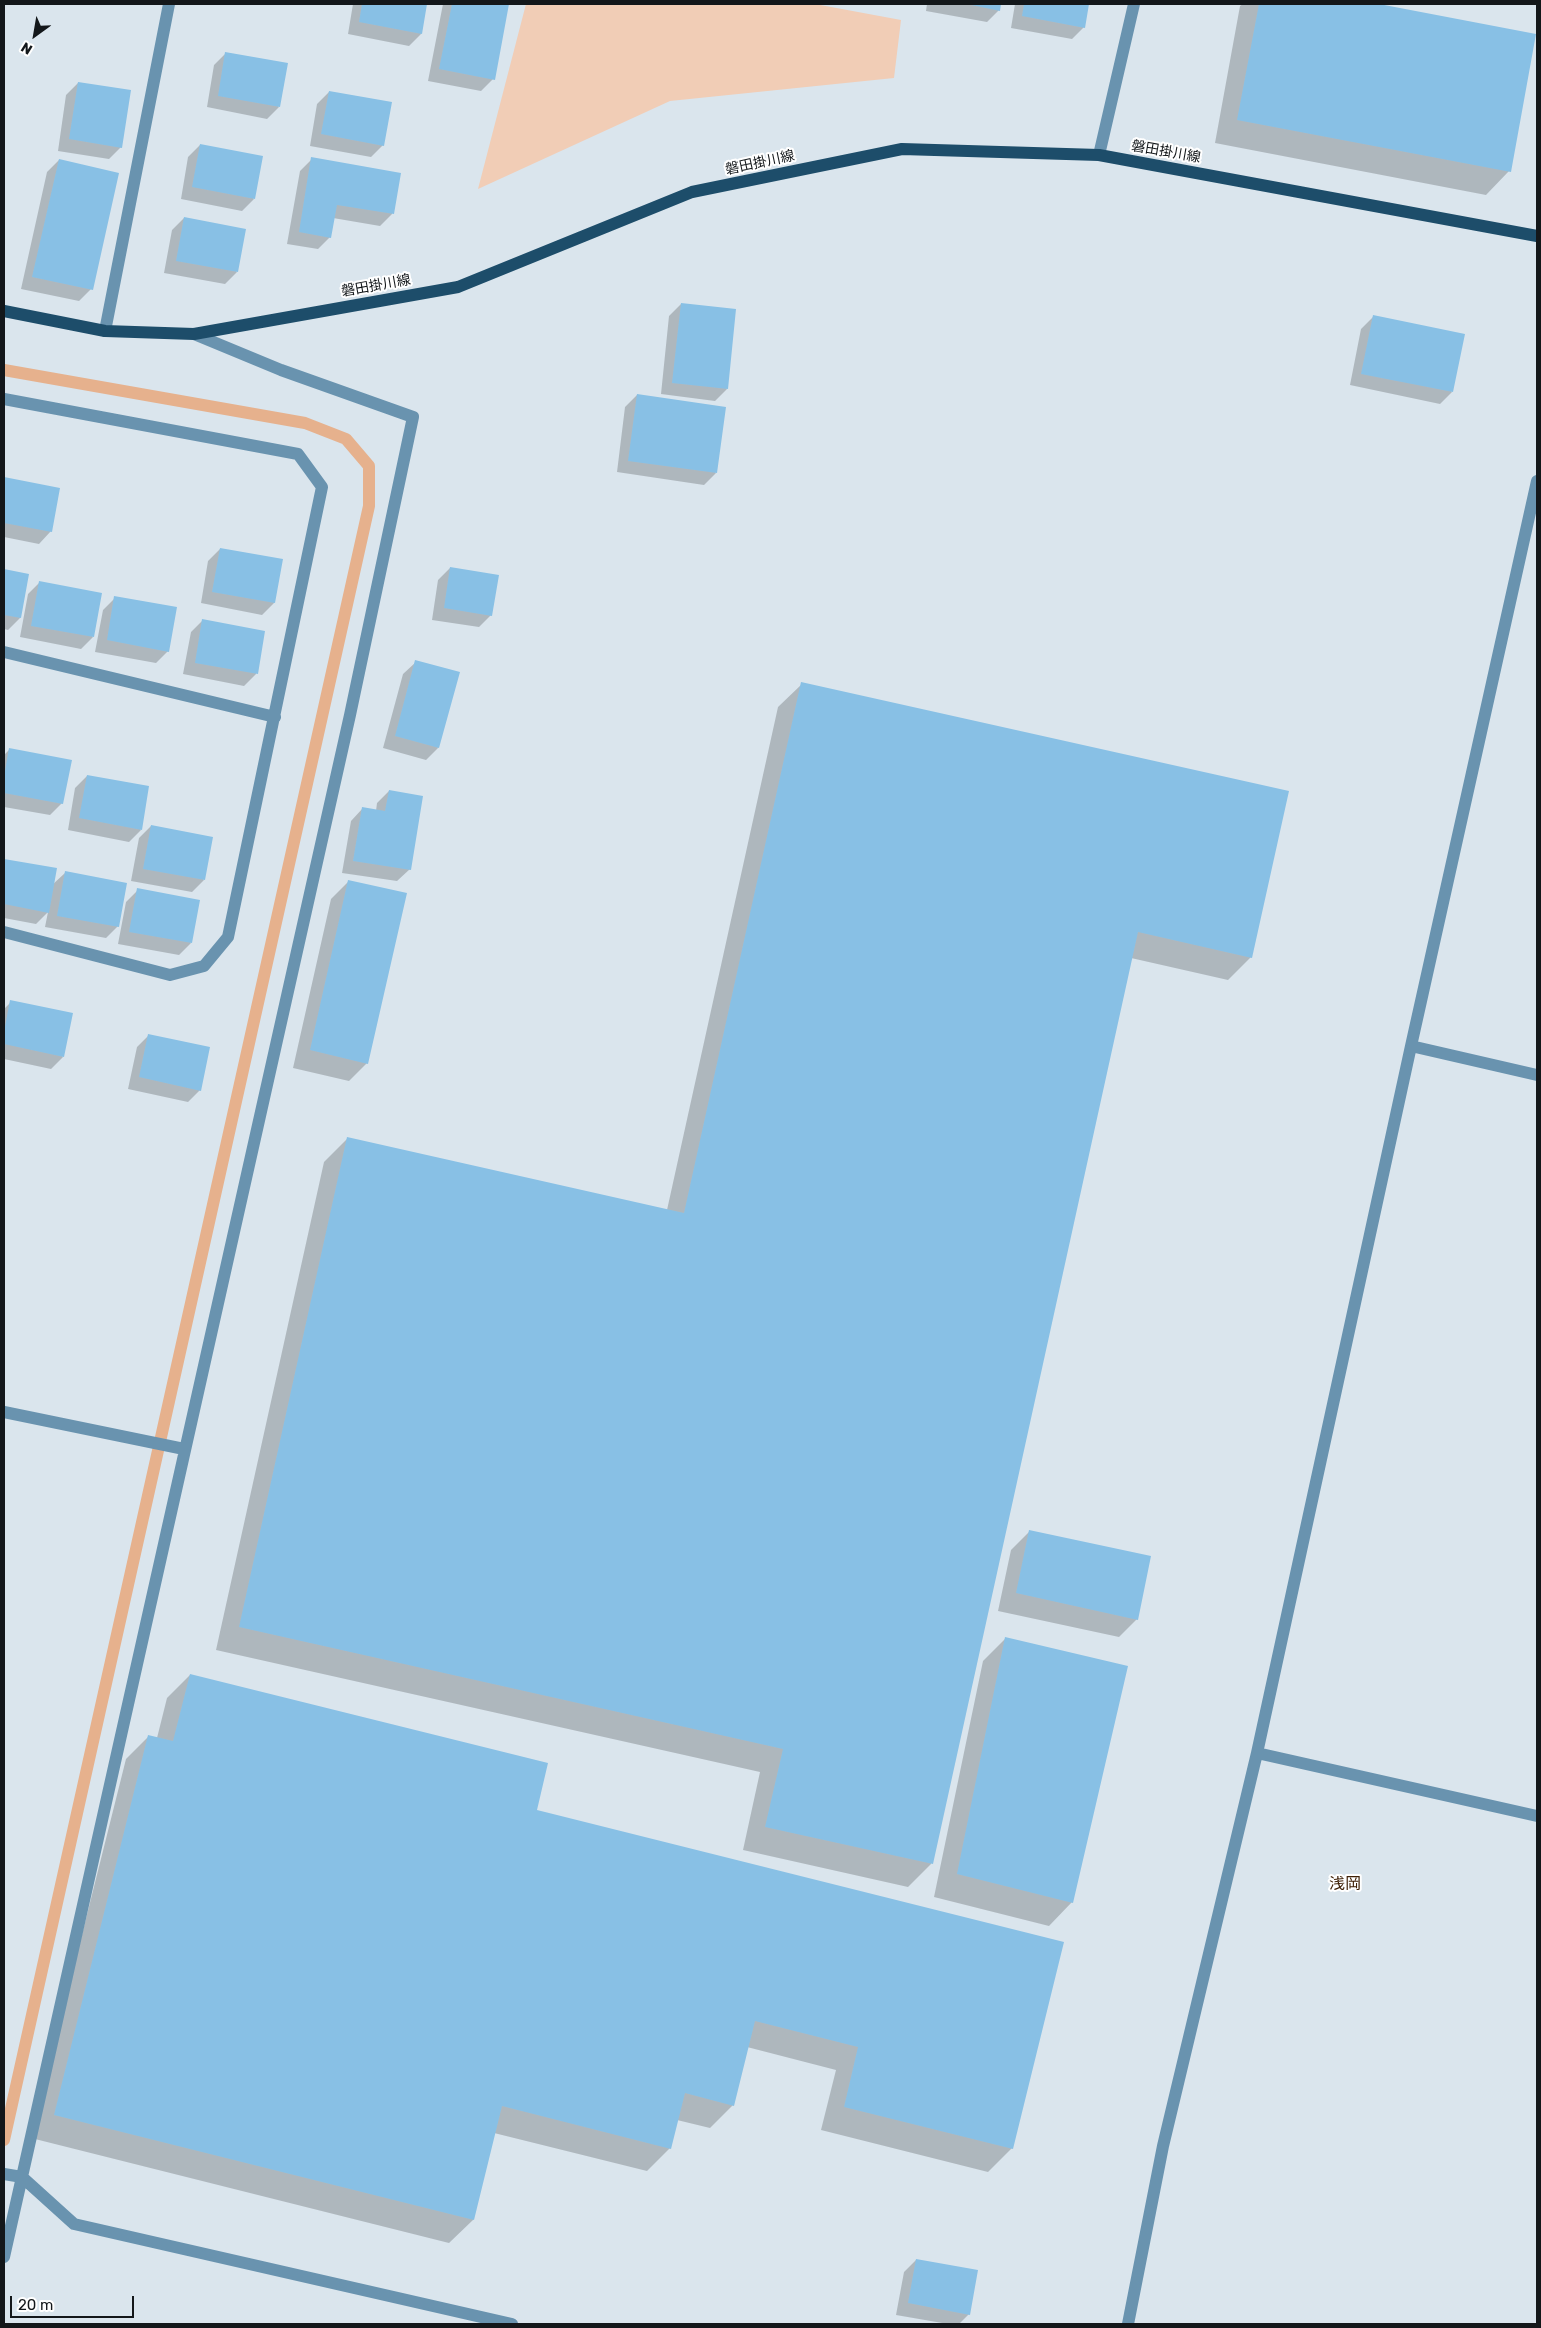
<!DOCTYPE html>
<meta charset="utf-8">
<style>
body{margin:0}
#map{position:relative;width:1541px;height:2328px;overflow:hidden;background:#dae5ed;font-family:Rubik,sans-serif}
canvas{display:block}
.frame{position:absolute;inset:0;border:5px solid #13171a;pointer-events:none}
.north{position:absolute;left:10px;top:10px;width:50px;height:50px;-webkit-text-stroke:4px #fff;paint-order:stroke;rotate:212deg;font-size:14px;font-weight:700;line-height:20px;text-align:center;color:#13171a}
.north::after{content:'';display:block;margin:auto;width:18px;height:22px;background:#13171a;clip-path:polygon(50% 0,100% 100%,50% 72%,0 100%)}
.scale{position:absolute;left:10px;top:2296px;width:124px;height:22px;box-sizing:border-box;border:2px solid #13171a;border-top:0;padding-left:6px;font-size:15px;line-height:18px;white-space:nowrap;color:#13171a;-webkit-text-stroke:4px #fff;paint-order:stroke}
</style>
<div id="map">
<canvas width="1541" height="2328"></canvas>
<div class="frame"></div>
<div class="north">N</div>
<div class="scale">20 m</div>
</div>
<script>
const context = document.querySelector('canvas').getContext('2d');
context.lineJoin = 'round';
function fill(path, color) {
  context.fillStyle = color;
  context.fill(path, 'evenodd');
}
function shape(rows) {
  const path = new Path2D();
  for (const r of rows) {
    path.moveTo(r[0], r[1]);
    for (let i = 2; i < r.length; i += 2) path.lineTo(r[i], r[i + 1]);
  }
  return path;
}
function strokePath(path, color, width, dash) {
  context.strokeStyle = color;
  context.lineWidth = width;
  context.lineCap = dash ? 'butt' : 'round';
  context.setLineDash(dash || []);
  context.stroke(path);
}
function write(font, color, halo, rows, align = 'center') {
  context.font = font + ' Rubik,"Noto Sans JP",sans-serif';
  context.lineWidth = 4;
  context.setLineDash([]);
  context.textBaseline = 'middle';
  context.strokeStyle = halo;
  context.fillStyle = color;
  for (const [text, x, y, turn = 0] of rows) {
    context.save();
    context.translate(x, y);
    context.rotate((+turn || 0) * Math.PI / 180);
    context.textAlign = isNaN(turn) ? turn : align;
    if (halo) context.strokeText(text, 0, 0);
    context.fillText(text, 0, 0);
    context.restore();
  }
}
fill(shape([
 [526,4,815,4,901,20,894,78,670,101,478,189]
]), '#f1cdb6');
fill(shape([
 [353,4,426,4,421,34,409,46,348,34],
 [443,4,508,4,493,79,481,91,428,81],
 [927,4,1000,4,999,10,987,22,926,11],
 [1015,4,1088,4,1084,27,1072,39,1011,28],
 [1243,4,1373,4,1535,35,1509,171,1486,195,1215,143,1240,6],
 [226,53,279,107,267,119,207,107,214,65],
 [78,83,121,147,109,159,58,151,66,95],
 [329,92,383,145,371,157,310,146,317,104],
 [200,145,254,199,242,211,181,199,188,157],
 [312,159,399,174,392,214,380,226,333,218,330,237,318,249,287,244,300,171],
 [59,160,91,289,79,301,21,289,47,172],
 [184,218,237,272,225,284,164,273,172,230],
 [681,304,727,389,715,401,661,394,669,316],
 [1373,317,1452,392,1440,404,1350,385,1361,329],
 [637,395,716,473,704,485,617,472,625,407],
 [4,479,59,489,51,531,39,544,4,537],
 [220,549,281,560,274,603,262,615,201,603,208,561],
 [450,568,491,615,479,627,432,620,438,580],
 [4,571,28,575,20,618,8,630,4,629],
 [40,582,93,637,81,649,20,637,28,594],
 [115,598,168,651,156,663,95,652,103,610],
 [203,620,264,632,256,674,244,686,183,674,191,632],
 [416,662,438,748,426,760,383,748,403,674],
 [802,684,1251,957,1228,980,1131,958,931,1864,908,1887,743,1850,760,1772,216,1650,324,1162,347,1139,667,1210,778,707],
 [10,749,62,803,50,815,4,807,4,755],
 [87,776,141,830,129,842,68,830,75,788],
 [389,791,410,869,397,881,342,873,351,821,363,808,376,811,377,803],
 [151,826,204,880,192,892,131,881,139,838],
 [4,860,55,869,52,885,65,873,118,926,106,938,45,927,48,912,36,924,4,918],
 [349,881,367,1063,349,1081,293,1068,331,899],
 [138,890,191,943,179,955,118,944,126,902],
 [11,1002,63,1057,51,1069,4,1059,4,1009],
 [149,1035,200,1090,188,1102,128,1089,137,1047],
 [1029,1532,1137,1619,1119,1637,998,1611,1011,1550],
 [1006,1638,1072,1902,1049,1926,934,1897,983,1661],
 [190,1675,536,1811,1012,2148,988,2172,821,2130,836,2070,747,2047,733,2105,710,2128,677,2120,670,2148,647,2171,494,2133,473,2220,449,2243,31,2138,126,1759,149,1736,157,1738,167,1698],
 [916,2260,969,2314,959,2324,948,2324,896,2315,904,2272]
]), '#0003');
strokePath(shape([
 [4,370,305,423,346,439,369,466,369,506,4,2140]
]), '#e6b18d', 12);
fill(shape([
 [362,4,427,4,422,34,359,22],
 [452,4,509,4,495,80,439,69],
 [967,4,1001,4,1000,11],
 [1024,4,1089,4,1085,28,1022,16],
 [1259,4,1379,4,1536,34,1511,172,1237,120],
 [225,52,288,63,280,107,218,96],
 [78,82,131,90,122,148,69,139],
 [329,91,392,102,384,146,321,134],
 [200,144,263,156,255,199,192,187],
 [311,157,401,173,394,214,337,205,331,238,299,232],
 [59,159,119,173,93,290,32,277],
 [184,217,246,229,238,272,176,261],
 [681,303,736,309,728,389,672,383],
 [1373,315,1465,334,1453,392,1361,374],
 [637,394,726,407,717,473,628,461],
 [4,477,60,488,52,532,4,523],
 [220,548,283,559,275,603,212,592],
 [450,567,499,575,492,616,444,608],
 [4,569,29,574,21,618,4,615],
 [39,581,102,593,94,637,31,626],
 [114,596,177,607,169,652,107,640],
 [202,619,265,631,258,674,195,663],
 [415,660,460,672,439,748,395,736],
 [801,682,1289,791,1252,958,1138,932,933,1864,765,1827,783,1749,239,1627,347,1137,684,1213],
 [9,748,72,760,63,804,4,793,4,777],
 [87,775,149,786,142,830,79,818],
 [389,790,423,796,411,870,353,861,362,807,385,811],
 [151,825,213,837,205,880,143,869],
 [4,859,57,868,49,913,4,904],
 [65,871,127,883,119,927,57,916],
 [348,880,407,893,368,1064,310,1050],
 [137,888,200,900,192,943,129,932],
 [10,1000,73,1013,64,1057,4,1044,4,1032],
 [148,1034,210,1047,201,1091,139,1077],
 [1029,1530,1151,1556,1138,1620,1016,1593],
 [1005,1637,1128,1666,1073,1903,957,1874],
 [190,1674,548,1763,537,1810,1064,1942,1013,2149,844,2107,858,2047,755,2021,734,2106,685,2093,671,2149,502,2106,474,2220,54,2115,148,1735,173,1741],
 [916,2259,978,2270,970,2315,908,2303]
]), '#88c0e5');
strokePath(shape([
 [1099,155,1134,4],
 [105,331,169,4],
 [4,399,298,454,322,487,228,937,204,966,170,975,4,932],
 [4,652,275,717],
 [1411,1046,1537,1075],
 [4,1412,184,1449],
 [1257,1753,1537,1816],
 [4,2174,22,2177,74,2224,512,2324],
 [4,2257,350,715,413,417,281,370,194,334],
 [1128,2324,1163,2146,1257,1753,1411,1046,1537,481]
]), '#6993af', 12);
strokePath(shape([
 [4,311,105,331,194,334,458,287,692,192,902,149,1099,155,1537,236]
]), '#1d4d6a', 12);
write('14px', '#13171a', '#fff', [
 ["磐田掛川線",1166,152,10],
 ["磐田掛川線",760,163,-12],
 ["磐田掛川線",376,286,-10]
]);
write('16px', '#3f2007', '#fff', [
 ["浅岡",1345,1884]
]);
</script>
